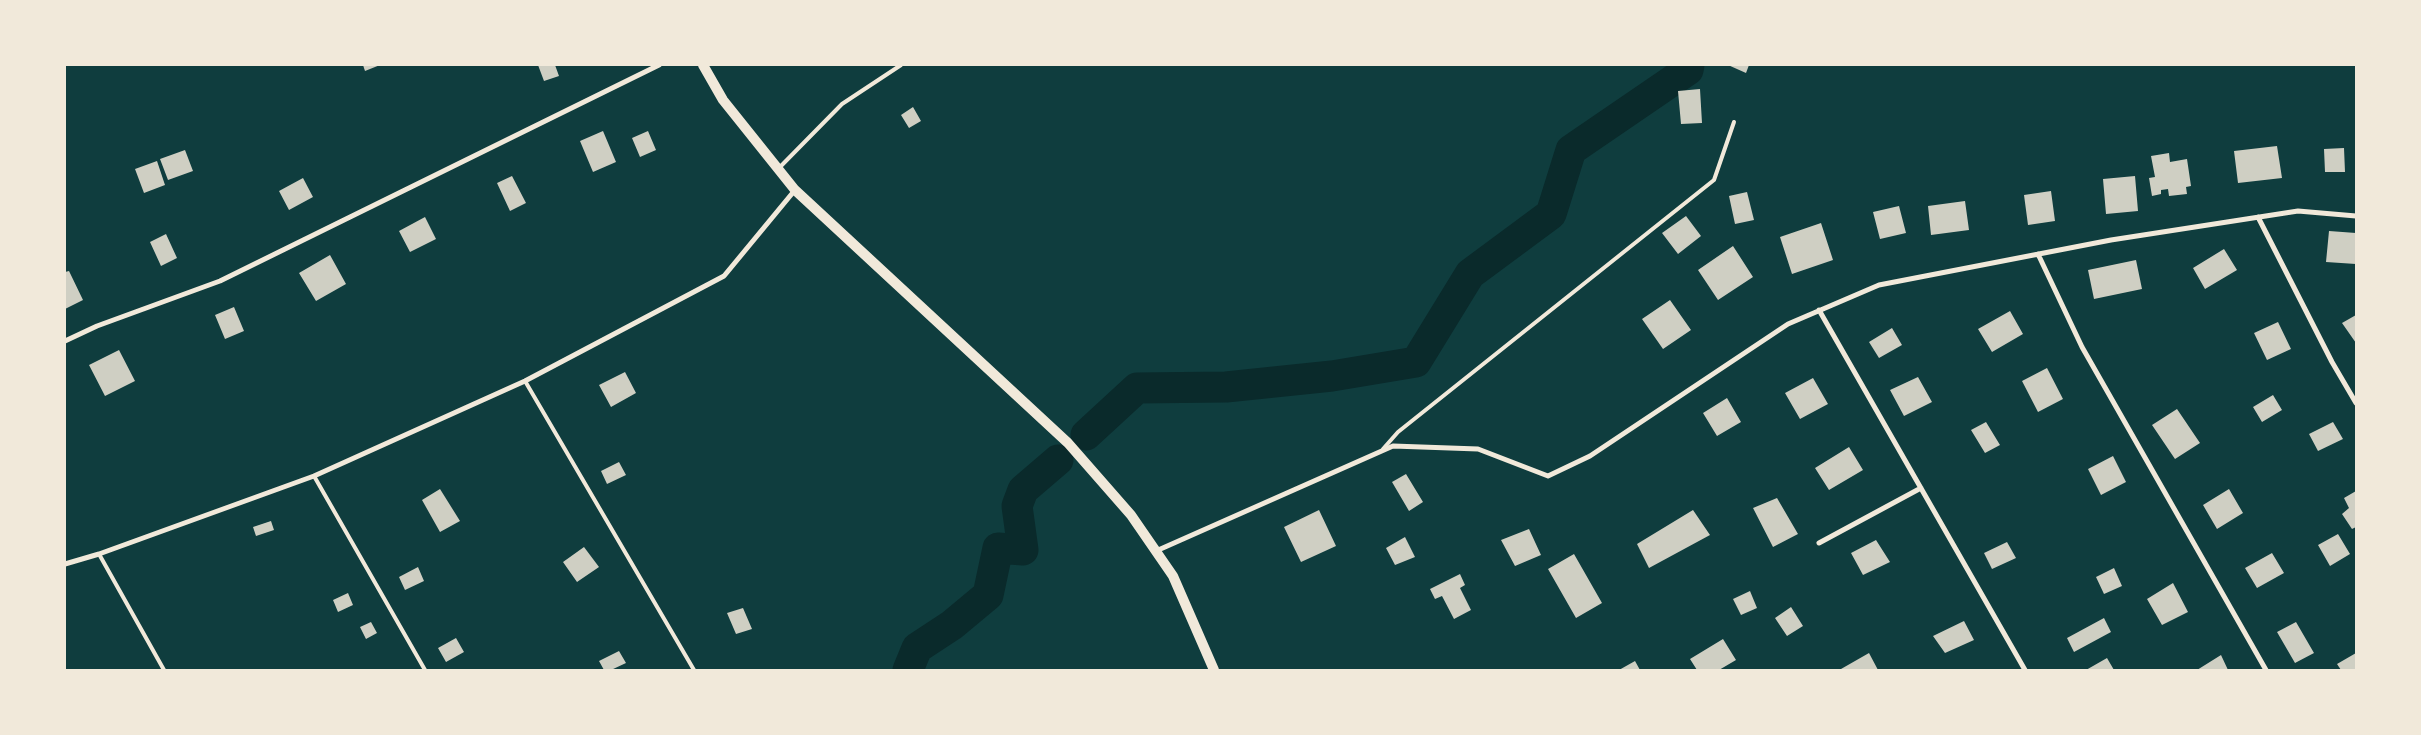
<!DOCTYPE html>
<html>
<head>
<meta charset="utf-8">
<style>
  body { margin:0 }
  #map { position:relative; width:2421px; height:735px; overflow:hidden; background:#0f3d3e; font-family:Manrope,sans-serif }
  canvas { display:block }
  .frame { position:absolute; inset:0; border:66px solid #f1e9da; pointer-events:none }
</style>
</head>
<body>
<div id="map">
<canvas width="2421" height="735"></canvas>
<div class="frame"></div>
</div>
<script>
const ctx = document.querySelector('canvas').getContext('2d');
ctx.lineJoin = 'round';
function trace(path, color, width, dash) {
  ctx.strokeStyle = color;
  ctx.lineWidth = width;
  ctx.lineCap = dash ? 'butt' : 'round';
  ctx.setLineDash(dash || []);
  ctx.stroke(path);
}
function fillPath(path, color) {
  ctx.fillStyle = color;
  ctx.fill(path, 'evenodd');
}
const river = new Path2D(`
  M1086,435L1137,388L1226,387L1332,376L1416,362L1470,274L1551,214L1571,150L1688,70L1689,65
  M908,670L917,648L952,625L988,595L998,548L1023,550L1017,506L1023,490L1058,460`);
const building = new Path2D(`
  M363,65H380L365,71Z
  M538,65H555L559,76L544,81Z
  M1728,65H1749L1746,73Z
  M1700,89L1702,123L1681,124L1678,91Z
  M913,107L921,121L909,128L901,115Z
  M603,131L616,162L593,172L580,141Z
  M648,131L656,150L640,157L632,138Z
  M2277,146L2282,178L2238,183L2234,151Z
  M2344,148L2345,172H2325L2324,149Z
  M185,150L193,171L168,180L160,159Z
  M2169,153L2170,162L2187,159L2191,186L2186,187L2187,194L2169,196L2168,189L2161,190V194L2152,196L2149,178L2155,177L2151,156Z
  M157,161L165,185L144,193L135,169Z
  M512,176L526,203L510,211L497,183Z
  M2135,176L2138,211L2106,214L2103,179Z
  M303,178L313,197L289,210L279,191Z
  M2051,191L2055,221L2028,225L2024,195Z
  M1747,192L1754,220L1735,224L1729,196Z
  M1965,201L1969,230L1931,235L1928,206Z
  M1899,206L1906,233L1880,239L1873,212Z
  M1686,216L1701,236L1678,254L1662,233Z
  M425,217L436,239L410,252L399,231Z
  M1821,223L1833,260L1792,274L1780,237Z
  M2329,231L2356,233V264L2326,262Z
  M166,234L177,258L161,266L150,242Z
  M1733,246L1753,277L1718,300L1698,270Z
  M2224,249L2237,270L2205,289L2193,268Z
  M330,255L346,284L316,301L299,273Z
  M2136,260L2142,289L2094,299L2088,270Z
  M69,271L83,300L65,309V272Z
  M1670,300L1691,330L1663,349L1642,319Z
  M234,307L244,331L225,339L215,315Z
  M2010,311L2023,334L1992,352L1978,329Z
  M2356,315V343L2342,323Z
  M2278,322L2291,349L2267,360L2254,333Z
  M1892,328L1902,345L1879,358L1869,342Z
  M119,350L135,381L105,396L89,365Z
  M2047,368L2063,399L2038,412L2022,381Z
  M625,372L636,393L611,407L599,385Z
  M1918,377L1932,402L1904,416L1890,390Z
  M1813,378L1828,404L1800,419L1785,393Z
  M2273,395L2282,410L2262,422L2253,407Z
  M1727,398L1741,422L1717,436L1703,413Z
  M2177,409L2200,443L2175,459L2152,425Z
  M1986,422L2000,445L1985,453L1971,430Z
  M2333,422L2343,439L2318,451L2309,434Z
  M1849,447L1863,470L1829,490L1815,468Z
  M2113,456L2126,482L2101,495L2088,469Z
  M619,462L626,475L607,484L601,471Z
  M1406,474L1423,502L1409,511L1392,482Z
  M440,489L460,521L440,532L422,500Z
  M2229,489L2243,513L2217,529L2203,505Z
  M2356,491V527L2352,529L2342,514L2349,508L2344,498Z
  M1777,498L1798,534L1773,547L1753,508Z
  M1319,510L1336,546L1301,562L1284,527Z
  M1693,510L1710,535L1649,568L1637,544Z
  M271,521L274,530L256,536L253,527Z
  M1529,529L1541,555L1515,566L1501,540Z
  M2338,534L2350,554L2330,566L2318,545Z
  M1405,537L1415,557L1395,565L1386,548Z
  M1876,540L1890,562L1863,575L1851,553Z
  M2007,542L2016,558L1992,569L1984,553Z
  M584,547L599,567L577,582L563,562Z
  M2272,553L2284,573L2257,588L2245,568Z
  M1574,554L1602,603L1576,618L1548,569Z
  M418,567L424,581L405,590L399,577Z
  M2114,568L2122,586L2104,594L2096,577Z
  M1460,574L1465,585L1460,588L1471,610L1454,619L1442,596L1435,599L1430,589Z
  M2173,583L2188,612L2162,625L2147,599Z
  M1750,591L1757,608L1741,615L1733,599Z
  M348,593L353,605L338,612L333,600Z
  M1791,607L1803,626L1787,636L1775,618Z
  M743,608L752,629L736,634L727,613Z
  M2104,618L2111,632L2074,652L2067,638Z
  M1964,621L1974,640L1945,653L1933,636Z
  M371,622L377,633L366,639L360,627Z
  M2296,622L2314,653L2295,663L2277,632Z
  M456,638L464,652L446,662L438,648Z
  M1723,639L1736,660L1719,670H1697L1690,659Z
  M619,651L626,663L611,670H604L599,661Z
  M1869,653L1878,670H1842L1841,669Z
  M2356,653V670H2341L2337,664Z
  M2221,655L2228,670H2197Z
  M2107,658L2114,670H2086Z
  M1635,661L1640,670H1619Z`);
const service = new Path2D(`
  M779,168L842,104L901,65
  M525,381L694,670
  M1383,449L1398,432L1714,180L1734,122
  M314,476L425,670
  M99,554L164,670`);
const minor = new Path2D(`
  M2258,217L2332,362L2356,403
  M2038,254L2082,347L2266,670
  M1819,310L2025,670
  M65,341L97,326L220,281L659,65
  M1819,543L1921,488
  M1156,551L1393,446L1478,449L1548,476L1590,456L1788,324L1879,285L2111,240L2298,211L2356,216
  M65,564L99,554L314,476L525,381L724,276L795,190`);
const secondary = new Path2D(`
  M703,65L723,100L795,190L1068,443L1131,515L1173,576L1214,670`);
trace(river, '#0a2a2b', 31);
fillPath(building, '#cfcfc3');
trace(service, '#f1e9da', 4);
trace(minor, '#f1e9da', 5);
trace(secondary, '#f1e9da', 10);
</script>
</body>
</html>
